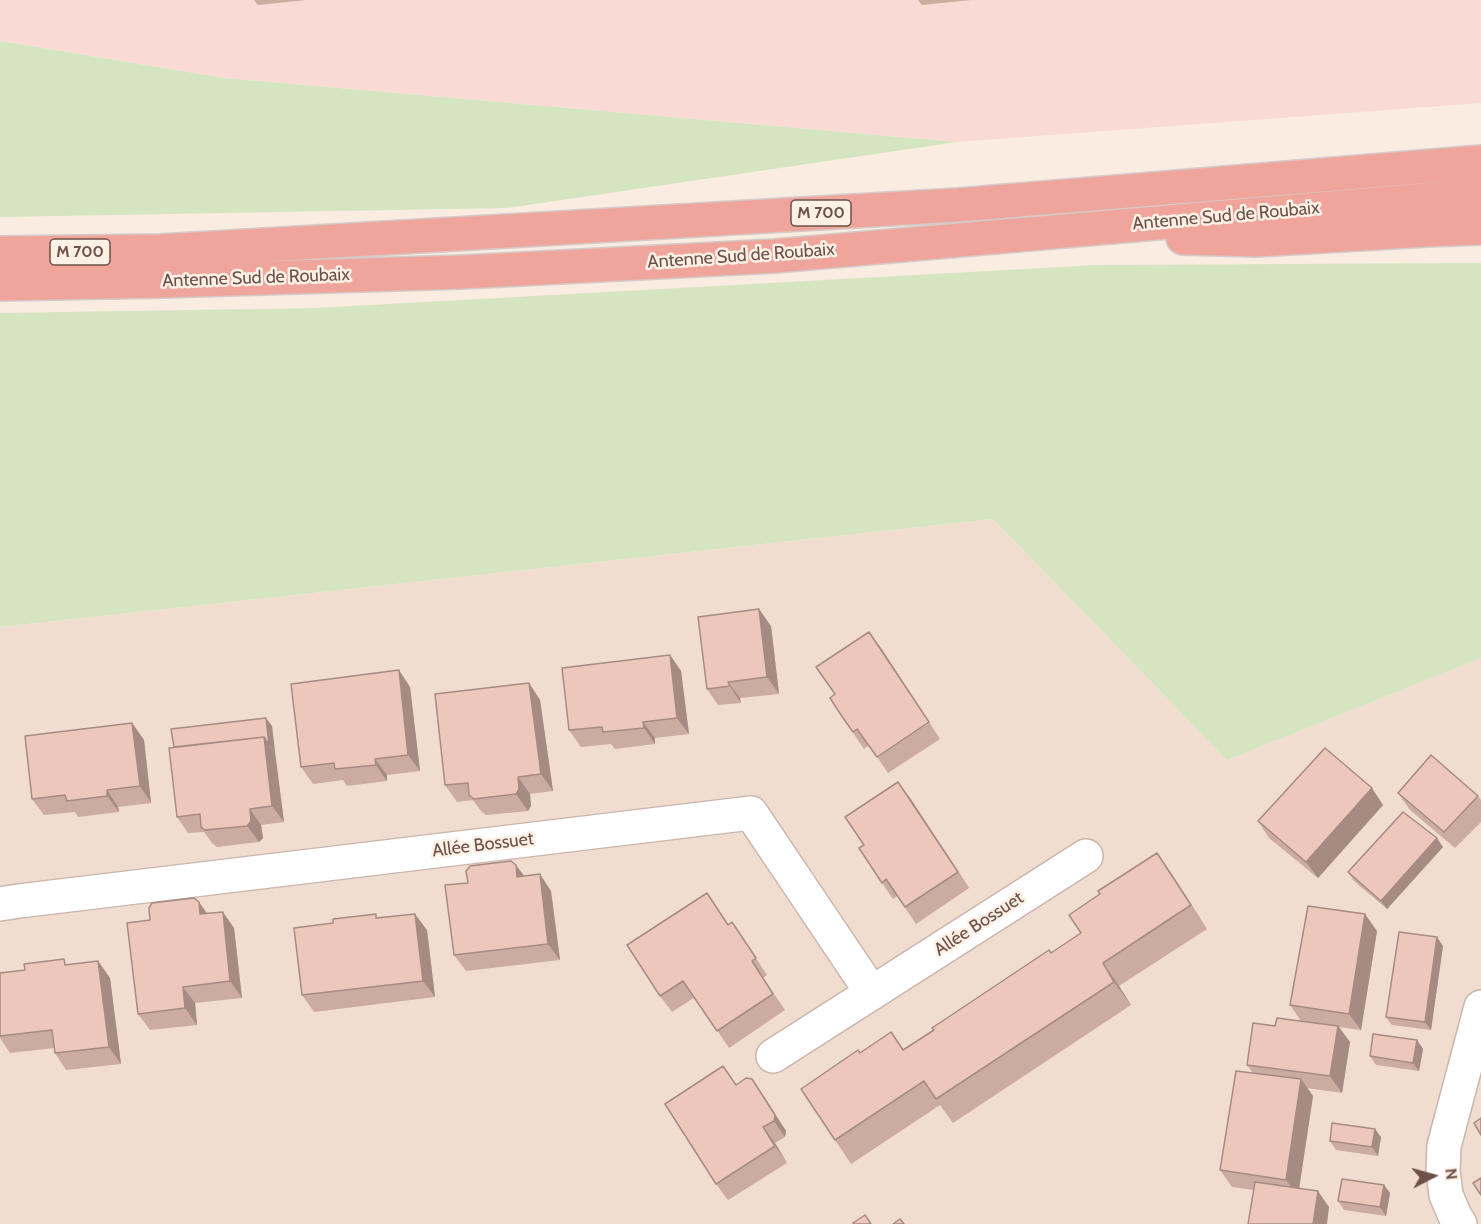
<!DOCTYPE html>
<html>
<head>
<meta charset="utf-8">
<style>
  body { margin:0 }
  #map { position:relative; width:1481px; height:1224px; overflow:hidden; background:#faece1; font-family:Cabin,sans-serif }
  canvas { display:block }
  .north { position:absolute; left:1403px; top:1146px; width:60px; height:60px; -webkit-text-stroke:4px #fdf1e6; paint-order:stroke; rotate:84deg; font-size:16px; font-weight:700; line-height:24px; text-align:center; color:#6e514a }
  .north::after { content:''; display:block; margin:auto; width:21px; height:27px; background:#6e514a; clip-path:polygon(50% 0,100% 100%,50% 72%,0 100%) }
</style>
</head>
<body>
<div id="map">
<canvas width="1481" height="1224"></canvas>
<div class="north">N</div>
</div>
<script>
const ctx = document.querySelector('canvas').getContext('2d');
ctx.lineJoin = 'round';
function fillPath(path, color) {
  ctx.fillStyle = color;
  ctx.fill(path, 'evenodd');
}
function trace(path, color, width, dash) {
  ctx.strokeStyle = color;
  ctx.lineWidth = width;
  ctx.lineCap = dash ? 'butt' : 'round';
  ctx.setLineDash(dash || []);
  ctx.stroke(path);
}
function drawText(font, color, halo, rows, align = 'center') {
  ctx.font = font + ' Cabin,sans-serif';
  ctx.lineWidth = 5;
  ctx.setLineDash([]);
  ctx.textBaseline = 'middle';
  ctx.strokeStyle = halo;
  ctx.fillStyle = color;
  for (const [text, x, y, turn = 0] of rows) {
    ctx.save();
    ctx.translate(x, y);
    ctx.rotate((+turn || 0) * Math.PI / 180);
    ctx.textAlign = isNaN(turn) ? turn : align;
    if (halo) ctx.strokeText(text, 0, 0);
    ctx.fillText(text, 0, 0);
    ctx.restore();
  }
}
const residential = new Path2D(`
  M993,519L1227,760L1481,658V1224H0V627Z`);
const commercial = new Path2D(`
  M0,0H1481V103L957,142L224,78L0,41Z`);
const green = new Path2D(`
  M0,41L224,78L957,142L507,208L0,217Z
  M1481,263V658L1227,760L993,519L0,627V313L315,308L1097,265Z`);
const minor = new Path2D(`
  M0,904L19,901L751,813L872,993
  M773,1056L1086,856
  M1460,1224L1455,1216L1446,1195L1443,1171L1444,1146L1481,1007`);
const highway = new Path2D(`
  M1183,238L1256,240L1427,230L1481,228
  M0,253L160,251L958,205L1481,162
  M0,284L163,281L463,272L775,256L1481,195`);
const wall = new Path2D(`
  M254,0H306L258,5Z
  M918,0H971L922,5Z
  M771,626L779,694L740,698L741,703L718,705L707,689Z
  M881,648L940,739L888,773L869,745L864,749L841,715L835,694Z
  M670,655L681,671L689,734L655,738V744L615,749L611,744L581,747L569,730Z
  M529,683L540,700L553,791L530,794L531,806L528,811L486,815L481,811L473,800L457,802L445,785Z
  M410,687L420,771L387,775V781L347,786L343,780L313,784L301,767Z
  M132,723L144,740L151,803L118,807L119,812L78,817L75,812L44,815L32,799Z
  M272,726L284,822L261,825L263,838L259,842L217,847L212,843L204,832L188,833L177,817Z
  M1398,793L1478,796L1481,800V822L1455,848L1410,810Z
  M910,798L969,888L916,924L897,896L893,899L882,883Z
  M1383,805L1318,878L1269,838L1258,821Z
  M1443,847L1387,909L1354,881L1348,872Z
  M1157,853L1207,929L1119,986L1131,1005L953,1123L940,1105L851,1164L835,1140L860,1053L891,1032L904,1050L1051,953L1081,933L1100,894Z
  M524,876L551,891L560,960L466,971L454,955Z
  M199,902L207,913L234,928L242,998L195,1003L197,1025L150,1030L138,1014L150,920Z
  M379,918L427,930L435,997L314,1012L302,995L333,923Z
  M732,922L767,975L763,978L785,1010L729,1048L695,997L672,1012L660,996L729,924Z
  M1377,931L1361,1030L1339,1027L1350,1042L1342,1093L1307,1088L1313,1096L1299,1188L1329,1207L1253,1190L1232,1187L1220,1170L1253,1073L1247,1065L1275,1026L1301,1021L1290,1005Z
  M1443,946L1431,1030L1392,1025L1386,1017Z
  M98,961L110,978L121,1064L66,1070L55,1053L54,1048L10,1053L0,1038V973Z
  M1417,1040L1423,1049L1419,1071L1376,1065L1370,1056Z
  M736,1084L764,1096L786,1131L785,1137L775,1143L787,1163L728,1200L716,1184Z
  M1381,1137L1378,1156L1336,1150L1330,1141Z
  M1384,1185L1390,1193L1386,1216L1344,1210L1338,1201Z`);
const shadedWall = new Path2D(`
  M759,609L771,626L779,694L767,677Z
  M869,632L881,648L940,739L929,722Z
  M670,655L681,671L689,734L677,718Z
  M399,670L410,687L420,771L408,755Z
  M728,682L740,698L741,703L730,686Z
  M529,683L540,700L553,791L541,774Z
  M266,718L272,726L275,753L269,745Z
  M643,722L655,738V744L644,728Z
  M132,723L144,740L151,803L140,786Z
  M264,737L275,753L284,822L272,806Z
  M375,759L387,775V781L376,765Z
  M518,777L530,794L531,806L528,811L516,794Z
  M898,782L910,798L969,888L958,872Z
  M1372,788L1383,805L1318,878L1306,862Z
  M107,790L118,807L119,812L107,796Z
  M250,809L261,825L263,838L259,842L247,826Z
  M1437,838L1443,847L1387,909L1381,901Z
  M1157,853L1173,876L1207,929L1191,905Z
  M516,865L528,881L517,877Z
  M540,874L551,891L560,960L548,944Z
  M199,902L210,919L200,914Z
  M223,912L234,928L242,998L230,981Z
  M415,914L427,930L435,997L423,981Z
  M1365,914L1377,931L1361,1030L1349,1014Z
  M1437,937L1443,946L1431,1030L1425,1022Z
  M98,961L110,978L121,1064L109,1047Z
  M1103,963L1119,986L1131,1005L1114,982Z
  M183,987L195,1003L197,1025L185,1008Z
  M1338,1026L1350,1042L1342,1093L1330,1076Z
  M1417,1040L1423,1049L1419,1071L1413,1063Z
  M752,1079L786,1131L785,1137L774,1121Z
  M1301,1079L1313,1096L1298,1196L1286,1180Z
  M763,1127L775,1143L787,1163L775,1146Z
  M1375,1129L1381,1137L1378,1156L1372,1147Z
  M1384,1185L1390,1193L1386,1216L1380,1207Z
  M1318,1191L1329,1207L1327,1224H1313Z`);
const building = new Path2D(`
  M759,609L767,677L728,682L730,686L707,689L698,617Z
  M869,632L929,722L877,757L857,729L853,732L841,715L830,698L835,694L816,667Z
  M670,655L677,718L643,722L644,728L603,732L602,727L569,730L562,668Z
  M399,670L408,755L375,759L376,765L335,769L334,763L301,767L291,684Z
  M529,683L541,774L518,777L519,789L516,794L474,799L469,795L468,783L445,785L435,694Z
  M266,718L269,745L264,737L174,747L171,729Z
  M132,723L140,786L107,790V796L67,801L65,795L32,799L25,736Z
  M264,737L272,806L250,809L251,821L247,826L205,830L201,827L200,814L177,817L169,748Z
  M1325,748L1372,788L1306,862L1258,821Z
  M1431,755L1478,796L1444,832L1398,793Z
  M898,782L958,872L905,907L886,879L882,883L859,848L864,845L845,817Z
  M1403,812L1437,838L1381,901L1348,872Z
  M1157,853L1191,905L1103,963L1114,982L936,1099L924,1081L835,1140L801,1089L858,1050L860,1053L891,1032L903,1050L934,1030L932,1028L1049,950L1051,953L1081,933L1069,915L1100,894L1098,891Z
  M511,861L516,865L517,877L540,874L548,944L454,955L445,885L468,883L466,871L470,866Z
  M707,893L728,925L732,922L756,958L752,961L773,994L717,1031L683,981L660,996L627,945Z
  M194,898L199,902L200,914L223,912L230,981L183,987L185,1008L138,1014L127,923L150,920L149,908L152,903Z
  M1308,906L1365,914L1349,1014L1290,1005Z
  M376,914V918L415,914L423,981L302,995L294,928L333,923V919Z
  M1399,932L1437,937L1425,1022L1386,1017Z
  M64,959L65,965L98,961L109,1047L55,1053L52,1030L0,1036V973L25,970L24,964Z
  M1277,1018L1338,1026L1330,1076L1247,1065L1253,1023L1275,1026Z
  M1373,1034L1417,1040L1413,1063L1370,1056Z
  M723,1066L736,1085L746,1078L752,1079L775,1115L774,1121L763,1127L775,1146L716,1184L665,1104Z
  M1236,1071L1301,1079L1286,1180L1220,1170Z
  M1481,1118V1135L1474,1123Z
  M1332,1123L1375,1129L1372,1147L1330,1141Z
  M1481,1178V1195L1473,1183Z
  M1342,1179L1384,1185L1380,1207L1338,1201Z
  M1255,1182L1318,1191L1313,1224H1248Z
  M865,1215L871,1224H853V1223Z
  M900,1219L904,1224H893Z`);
const shields = [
  [821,213,60],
  [80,252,60]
];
const shieldNames = [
  ["M 700",821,213],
  ["M 700",80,252]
];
const streetNames = [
  ["Antenne Sud de Roubaix",1226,216,-5],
  ["Antenne Sud de Roubaix",741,256,-4],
  ["Antenne Sud de Roubaix",256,278,-2],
  ["Allée Bossuet",483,845,-7],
  ["Allée Bossuet",979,924,-33]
];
fillPath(residential, '#f0ddd0');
fillPath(commercial, '#f9dad5');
fillPath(green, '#d5e5c1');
trace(minor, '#cbb5ac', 36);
trace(highway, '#d4cbc9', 36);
trace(minor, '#fff', 33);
trace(highway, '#efa59c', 33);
fillPath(wall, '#ccaba1');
fillPath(shadedWall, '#a68b83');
fillPath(building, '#edc7bb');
trace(building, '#a68b83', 1.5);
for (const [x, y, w] of shields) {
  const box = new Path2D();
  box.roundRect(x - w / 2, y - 13, w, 26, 4.5);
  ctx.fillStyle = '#fdf1e6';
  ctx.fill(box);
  trace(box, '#6e514a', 1.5);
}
drawText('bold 16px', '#6e514a', null, shieldNames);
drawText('18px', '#6e514a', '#fdf1e6', streetNames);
</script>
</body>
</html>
